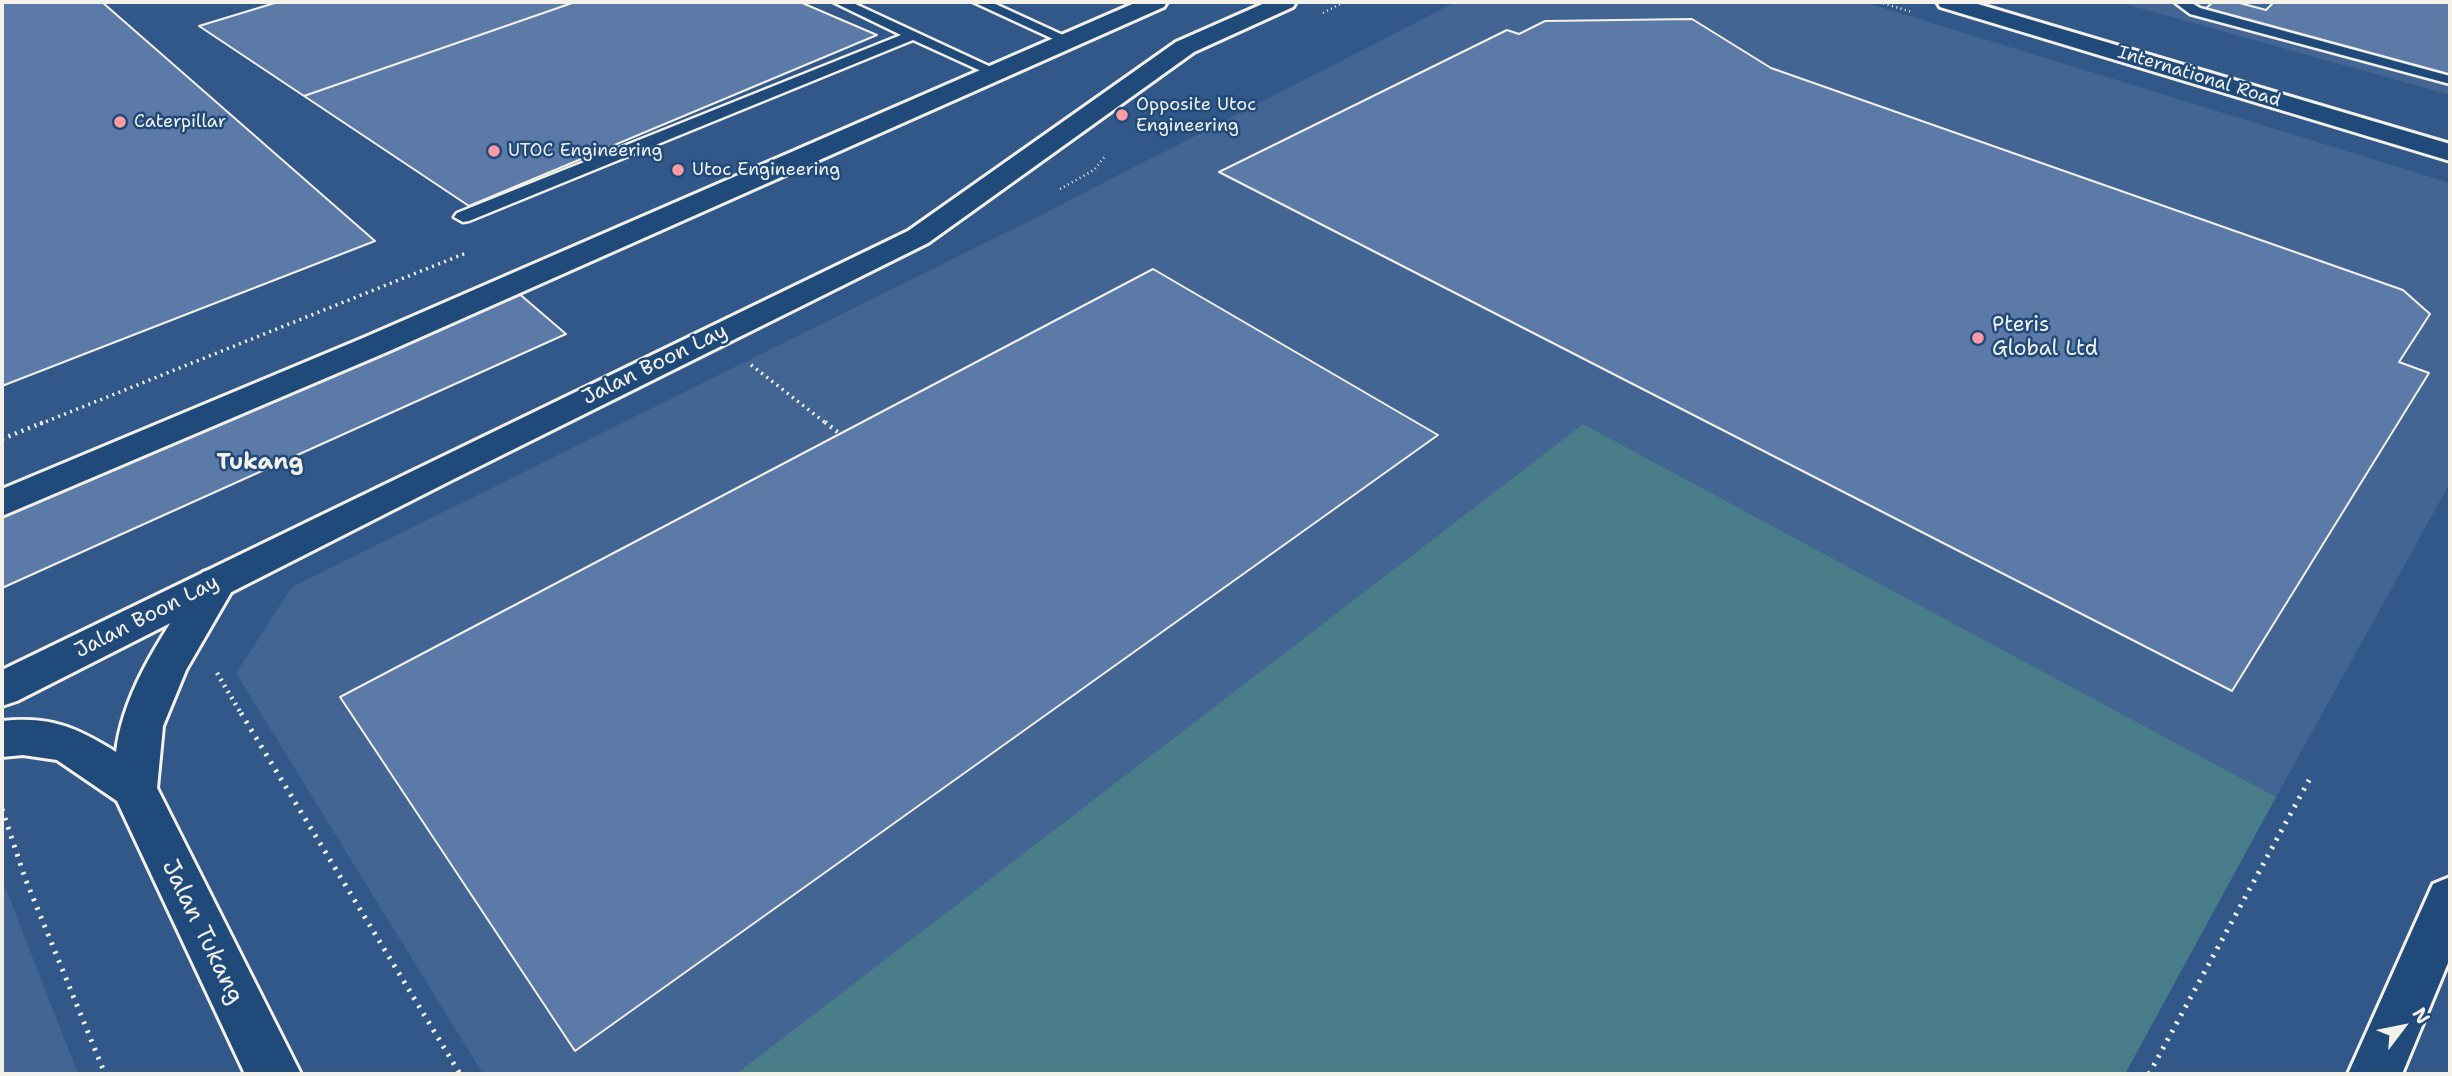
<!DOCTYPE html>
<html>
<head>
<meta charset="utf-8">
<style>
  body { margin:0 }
  #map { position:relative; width:2452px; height:1076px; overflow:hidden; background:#315888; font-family:"Shantell Sans",sans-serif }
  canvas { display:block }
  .frame { position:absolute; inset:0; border:4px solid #f4f1e8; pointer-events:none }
  .north { position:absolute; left:2368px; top:992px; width:70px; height:70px; -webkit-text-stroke:5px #1f4a7a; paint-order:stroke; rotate:58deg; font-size:19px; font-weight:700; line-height:28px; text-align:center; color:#f4f1e8 }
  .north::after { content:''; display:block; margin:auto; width:24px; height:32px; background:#f4f1e8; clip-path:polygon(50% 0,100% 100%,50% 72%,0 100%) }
</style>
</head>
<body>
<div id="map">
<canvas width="2452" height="1076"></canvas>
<div class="frame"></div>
<div class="north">N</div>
</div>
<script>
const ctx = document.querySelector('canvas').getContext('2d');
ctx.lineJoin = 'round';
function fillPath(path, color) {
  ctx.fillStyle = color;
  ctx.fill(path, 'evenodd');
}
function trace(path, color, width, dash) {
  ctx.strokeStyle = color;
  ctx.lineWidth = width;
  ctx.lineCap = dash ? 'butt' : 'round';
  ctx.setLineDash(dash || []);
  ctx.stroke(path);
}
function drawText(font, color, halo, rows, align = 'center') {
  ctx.font = font + ' "Shantell Sans",sans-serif';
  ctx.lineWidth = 5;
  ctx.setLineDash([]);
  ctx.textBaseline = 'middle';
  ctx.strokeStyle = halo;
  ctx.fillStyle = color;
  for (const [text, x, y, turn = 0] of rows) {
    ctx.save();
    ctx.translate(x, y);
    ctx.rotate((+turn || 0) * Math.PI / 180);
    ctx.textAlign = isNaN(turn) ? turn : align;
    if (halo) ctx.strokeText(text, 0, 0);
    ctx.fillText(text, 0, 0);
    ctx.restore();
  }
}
const built = new Path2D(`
  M1456,2H1864L2450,183V483L2276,797L1583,424L736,1074H483L236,673L292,587L1033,219Z
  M2118,2H2450V95Z
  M2,879L78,1074H2Z`);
const green = new Path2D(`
  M1583,424L2276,797L2125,1074H736Z`);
const building = new Path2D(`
  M2,2H102L375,241L2,386Z
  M278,2H575L304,96L199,26Z
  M575,2H800L877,35L469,206L304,96Z
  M2213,2H2236L2266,10L2274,2H2450V75L2204,10Z
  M1692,19L1771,68L2403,290L2430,314L2399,362L2429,373L2232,691L1219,172L1507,30L1519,34L1545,21Z
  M1153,269L1438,435L575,1051L340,697Z
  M509,285L566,334L2,588V499Z`);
const pathFar3 = new Path2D(`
  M1879,2L1912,12
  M1323,13L1344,2
  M1060,189L1094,170L1106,155`);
const pathFar2 = new Path2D(`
  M751,365L827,424
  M40,424L466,253`);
const pathFar1 = new Path2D(`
  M825,422L840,434
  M2,439L44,422
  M217,673L242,715`);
const path = new Path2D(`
  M241,713L460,1074
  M2,809L25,878L105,1074
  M2149,1074L2309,780`);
const service = new Path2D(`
  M833,2H851L1004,73L1002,76H992L913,40L469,221L463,222L454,217L457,213L901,35Z
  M973,2H991L1076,41L1074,44H1064Z
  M2174,2H2190L2200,8L2450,76V84L2190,14Z`);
const minor = new Path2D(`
  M217,568L231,572L237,582L186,670L163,726L157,788L301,1074H245L117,801L57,760L23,755L2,757V721C50,716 76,727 116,752C124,686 168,628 203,572Z
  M2450,877V958L2402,1074H2348L2433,884Z`);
const secondary = new Path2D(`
  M1937,2H1971L2450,144V161L1940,7Z`);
const primary = new Path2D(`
  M1137,2H1167L1164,7L387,352L2,516V489L363,338Z
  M1267,2H1296L1293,7L1194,52L928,243L450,481L17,701L2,706V670L908,231L1176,42Z`);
const markers = [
  [1122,115,7,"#ff9aa2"],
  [120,122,7,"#ff9aa2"],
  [494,151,7,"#ff9aa2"],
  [678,170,7,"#ff9aa2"],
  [1978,338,7,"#ff9aa2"]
];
const farStreetnames = [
  ["International Road",2199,77,17]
];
const farPoinames = [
  ["Opposite Utoc",1136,105],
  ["Engineering",1136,126],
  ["Caterpillar",134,122],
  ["UTOC Engineering",508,151],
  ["Utoc Engineering",692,170]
];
const poiNames = [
  ["Pteris",1992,326],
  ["Global Ltd",1992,350]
];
const streetNames = [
  ["Jalan Boon Lay",655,365,-26],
  ["Jalan Boon Lay",147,617,-27]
];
const neighbourhoodNames = [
  ["Tukang",260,463]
];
const nearStreetnames = [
  ["Jalan Tukang",202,932,64]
];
fillPath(built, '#426593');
fillPath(green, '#497d89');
fillPath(building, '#5b7aa7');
trace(building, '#f4f1e8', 2);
trace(service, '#f4f1e8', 5);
trace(minor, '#f4f1e8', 6);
trace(secondary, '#f4f1e8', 6);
trace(primary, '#f4f1e8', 6);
trace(pathFar3, '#f4f1e8', 2.5, [1, 3.5]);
trace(pathFar2, '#f4f1e8', 3.5, [2, 4.5]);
trace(pathFar1, '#f4f1e8', 4.5, [2, 5]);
trace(path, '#f4f1e8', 5, [2.5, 7]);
fillPath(service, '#1f4a7a');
fillPath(minor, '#1f4a7a');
fillPath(secondary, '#1f4a7a');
fillPath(primary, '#1f4a7a');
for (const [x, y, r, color] of markers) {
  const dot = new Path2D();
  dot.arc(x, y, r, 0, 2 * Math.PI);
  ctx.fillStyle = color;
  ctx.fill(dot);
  trace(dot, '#1f4a7a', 2.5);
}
drawText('18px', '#f4f1e8', '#1f4a7a', farStreetnames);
drawText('18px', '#f4f1e8', '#1f4a7a', farPoinames, 'left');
drawText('21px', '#f4f1e8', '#1f4a7a', poiNames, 'left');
drawText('21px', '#f4f1e8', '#1f4a7a', streetNames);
drawText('bold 23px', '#f4f1e8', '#1f4a7a', neighbourhoodNames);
drawText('24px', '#f4f1e8', '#1f4a7a', nearStreetnames);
</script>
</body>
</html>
